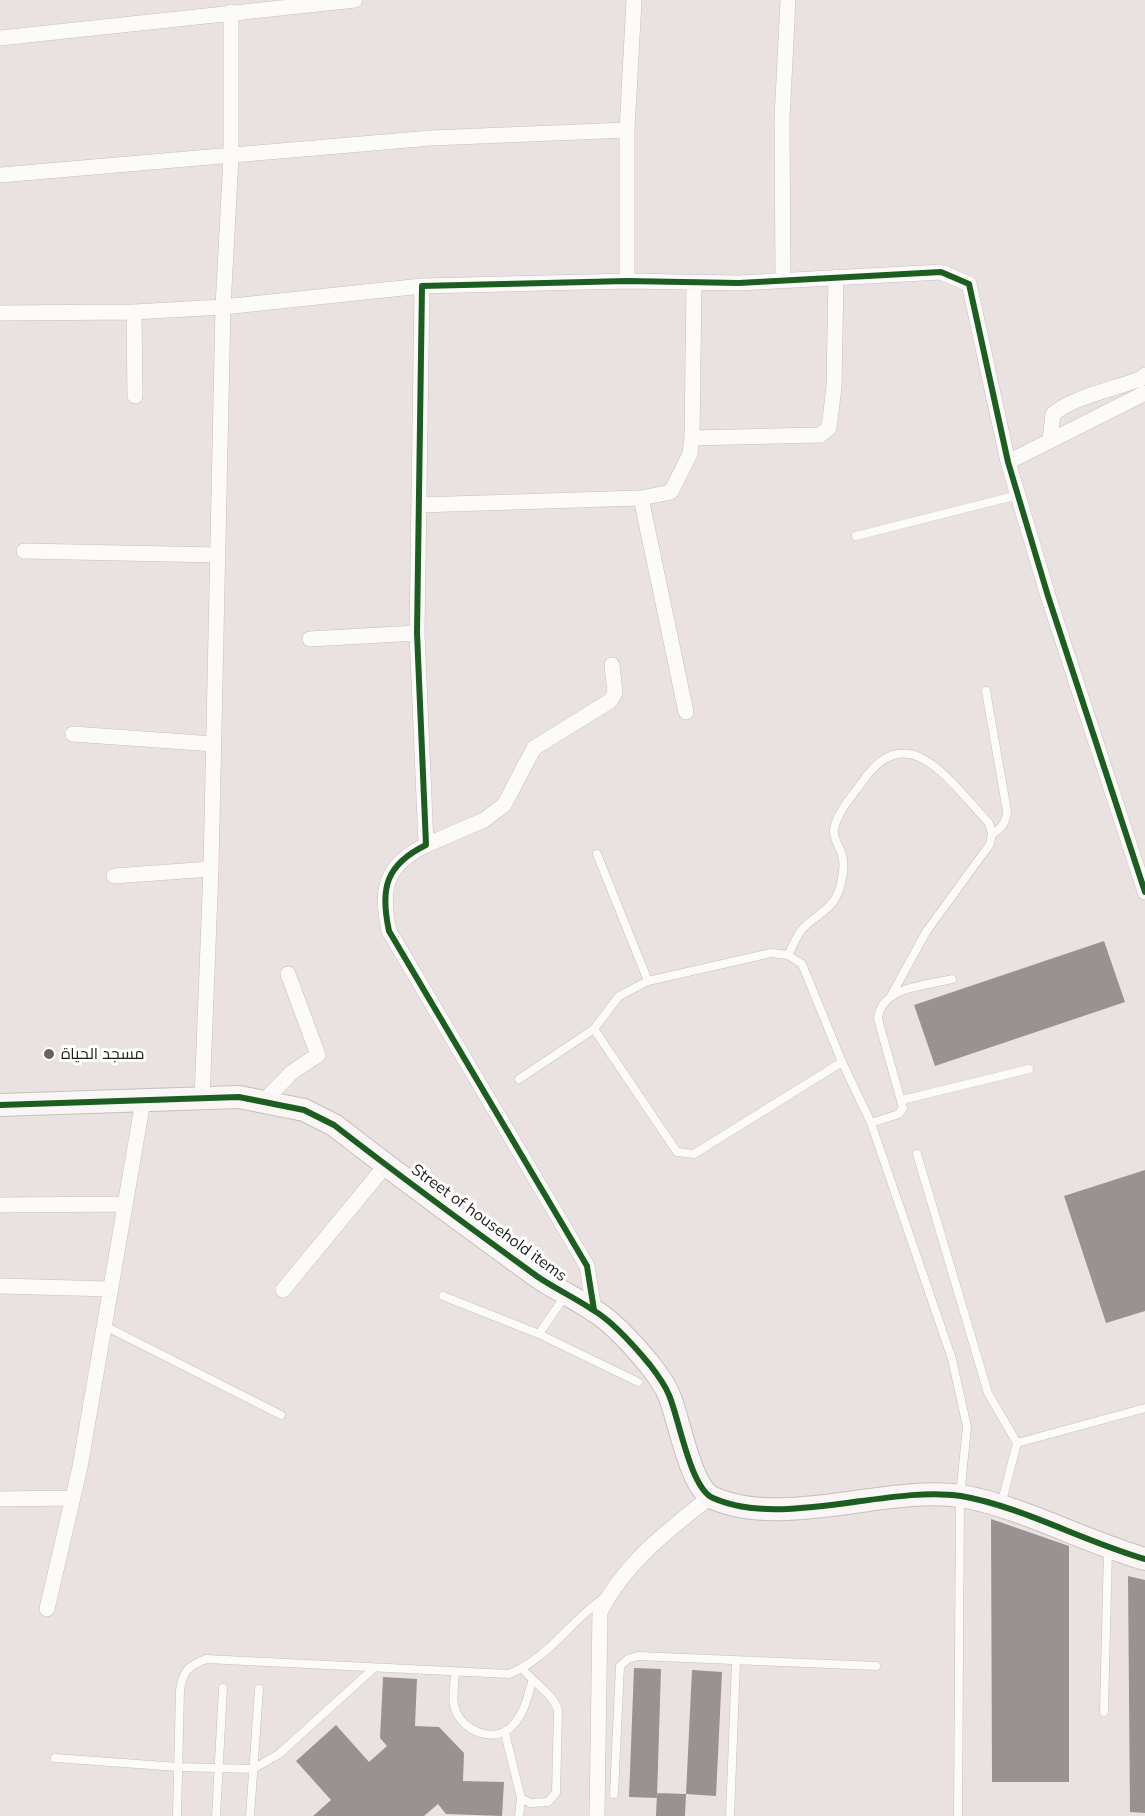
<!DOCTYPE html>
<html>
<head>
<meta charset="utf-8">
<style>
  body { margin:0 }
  canvas { display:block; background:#eae2e0 }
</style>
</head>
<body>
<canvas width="1145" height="1816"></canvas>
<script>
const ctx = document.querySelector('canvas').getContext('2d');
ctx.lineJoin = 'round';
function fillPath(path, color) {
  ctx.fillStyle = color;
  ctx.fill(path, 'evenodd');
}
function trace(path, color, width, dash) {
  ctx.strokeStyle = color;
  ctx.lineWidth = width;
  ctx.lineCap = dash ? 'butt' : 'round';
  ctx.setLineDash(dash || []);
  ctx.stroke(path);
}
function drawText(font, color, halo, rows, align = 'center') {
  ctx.font = font + ' Mulish,Cairo,sans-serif';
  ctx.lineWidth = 6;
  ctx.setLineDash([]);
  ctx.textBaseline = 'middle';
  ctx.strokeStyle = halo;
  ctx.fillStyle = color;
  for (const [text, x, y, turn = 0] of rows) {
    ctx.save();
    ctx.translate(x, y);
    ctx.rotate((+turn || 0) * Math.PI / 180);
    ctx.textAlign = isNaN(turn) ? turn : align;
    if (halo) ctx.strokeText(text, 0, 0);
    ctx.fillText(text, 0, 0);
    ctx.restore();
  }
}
const building = new Path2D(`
  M1104,941L1125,1002L935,1066L914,1005Z
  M1145,1170V1311L1106,1323L1064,1196Z
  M991,1519L1069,1546V1782H992Z
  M1128,1576L1145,1580V1813L1130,1812Z
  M634,1668L661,1669L657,1798L629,1797Z
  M692,1670L722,1672L716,1796L686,1794Z
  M383,1677L417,1679L415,1726L439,1727L464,1753L463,1781L504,1782L502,1816L446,1814L438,1804L424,1816H313L331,1800L296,1761L336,1725L369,1762L387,1746L380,1738Z
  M657,1793L686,1794L685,1816H656Z`);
const lane = new Path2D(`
  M856,536L1018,495
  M986,691L1007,811C1006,823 1002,828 992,834
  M597,854L648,981
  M788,955C793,946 797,934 804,927C813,918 829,910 835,899C841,889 846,866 842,855C839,845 833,839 834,829C837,812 853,795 863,781C909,714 953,786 989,823L992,834L990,844L926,932L892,994
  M594,1029L677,1152L694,1154L842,1062
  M519,1079L594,1029L619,996L648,981L771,953L788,955L802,964L842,1062L871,1123L952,1359L967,1427L960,1496L958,1816
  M902,1100L1029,1069
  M871,1123L899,1114L903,1108L878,1019C881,986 926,986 952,979
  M917,1154L988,1393L1017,1443L1001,1505
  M443,1296L539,1334L638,1382
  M103,1325L281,1415
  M539,1334L565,1296
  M1017,1443L1145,1408
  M455,1672C455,1682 452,1695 454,1705C459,1731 496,1746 514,1724C524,1713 528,1696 532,1682
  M1104,1712L1108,1550
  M505,1733L521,1798L530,1803L548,1802L556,1793L558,1710C552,1692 533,1683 522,1668
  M55,1758L178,1767L253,1769L279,1754L374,1668
  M614,1794L620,1666L628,1659L638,1656L876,1666
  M177,1816L180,1691C182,1672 188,1666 206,1659L509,1674C547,1660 572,1619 605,1597
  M216,1816L223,1688
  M250,1816L259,1689
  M519,1816L521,1798
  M730,1816L736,1662`);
const street = new Path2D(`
  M0,38L355,0
  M0,175L431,138L627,130
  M783,279L782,119L788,0
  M627,281V130L634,0
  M134,312L135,396
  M0,313L134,312L223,307L422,286
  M692,438L820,435L829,428L834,387L836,277
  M1050,440L1053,414C1075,396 1112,390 1140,379L1145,375
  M1008,462L1145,393
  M641,498L686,712
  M419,505L641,498L671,492L690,454L692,438L694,284
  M24,551L218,555
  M310,639L417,633
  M73,734L214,744
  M426,845L484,820L504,805L534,748L610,701L615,693L612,665
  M114,876L211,869
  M202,1099L211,869L223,307L231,157V12
  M265,1100L292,1072L318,1055L288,974
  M0,1205L125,1204
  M0,1286L111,1289
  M283,1290L386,1165
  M594,1310L587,1266L389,931C380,889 385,865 426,845L417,633L422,286L627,281L739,283L941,272L969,284L1008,462L1048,596L1145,892
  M0,1499L71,1498
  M47,1609L80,1467L143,1101
  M597,1816L600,1612C624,1564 668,1530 710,1497`);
const secondary = new Path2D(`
  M0,1105L239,1097L304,1110L334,1125C401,1177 469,1227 538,1277C556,1289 575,1298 593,1310C612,1321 636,1348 650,1365C657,1374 665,1385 669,1395C679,1418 690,1488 713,1498C783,1529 888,1485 961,1496C1020,1506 1085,1542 1145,1559`);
const cycleway = new Path2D(`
  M0,1105L239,1097L304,1110L334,1125C401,1177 469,1227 538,1277C556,1289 575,1298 593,1310C612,1321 636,1348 650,1365C657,1374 665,1385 669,1395C679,1418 690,1488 713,1498C783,1529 888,1485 961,1496C1020,1506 1085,1542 1145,1559
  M594,1310L587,1266L389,931C380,889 385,865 426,845L417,633L422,286L627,281L739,283L941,272L969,284L1008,462L1048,596L1145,892`);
const markers = [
  [49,1054,6,"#686161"]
];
const poiNames = [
  ["مسجد الحياة",61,1054]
];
const streetNames = [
  ["Street of household items",489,1223,36]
];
fillPath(building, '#989291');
trace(lane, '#c5bfbd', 9);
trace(street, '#c5bfbd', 16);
trace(secondary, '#c5bfbd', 24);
trace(lane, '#fcfbfa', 8);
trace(street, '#fcfbfa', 15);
trace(secondary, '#f9f6f5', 22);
trace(cycleway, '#1b5e20', 6);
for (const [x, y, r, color] of markers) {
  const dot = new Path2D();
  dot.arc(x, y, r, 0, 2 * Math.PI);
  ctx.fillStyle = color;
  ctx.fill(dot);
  trace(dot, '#fff', 2);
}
drawText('16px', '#221c1c', '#fff', poiNames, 'left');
drawText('16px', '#221c1c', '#fff', streetNames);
</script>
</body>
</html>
